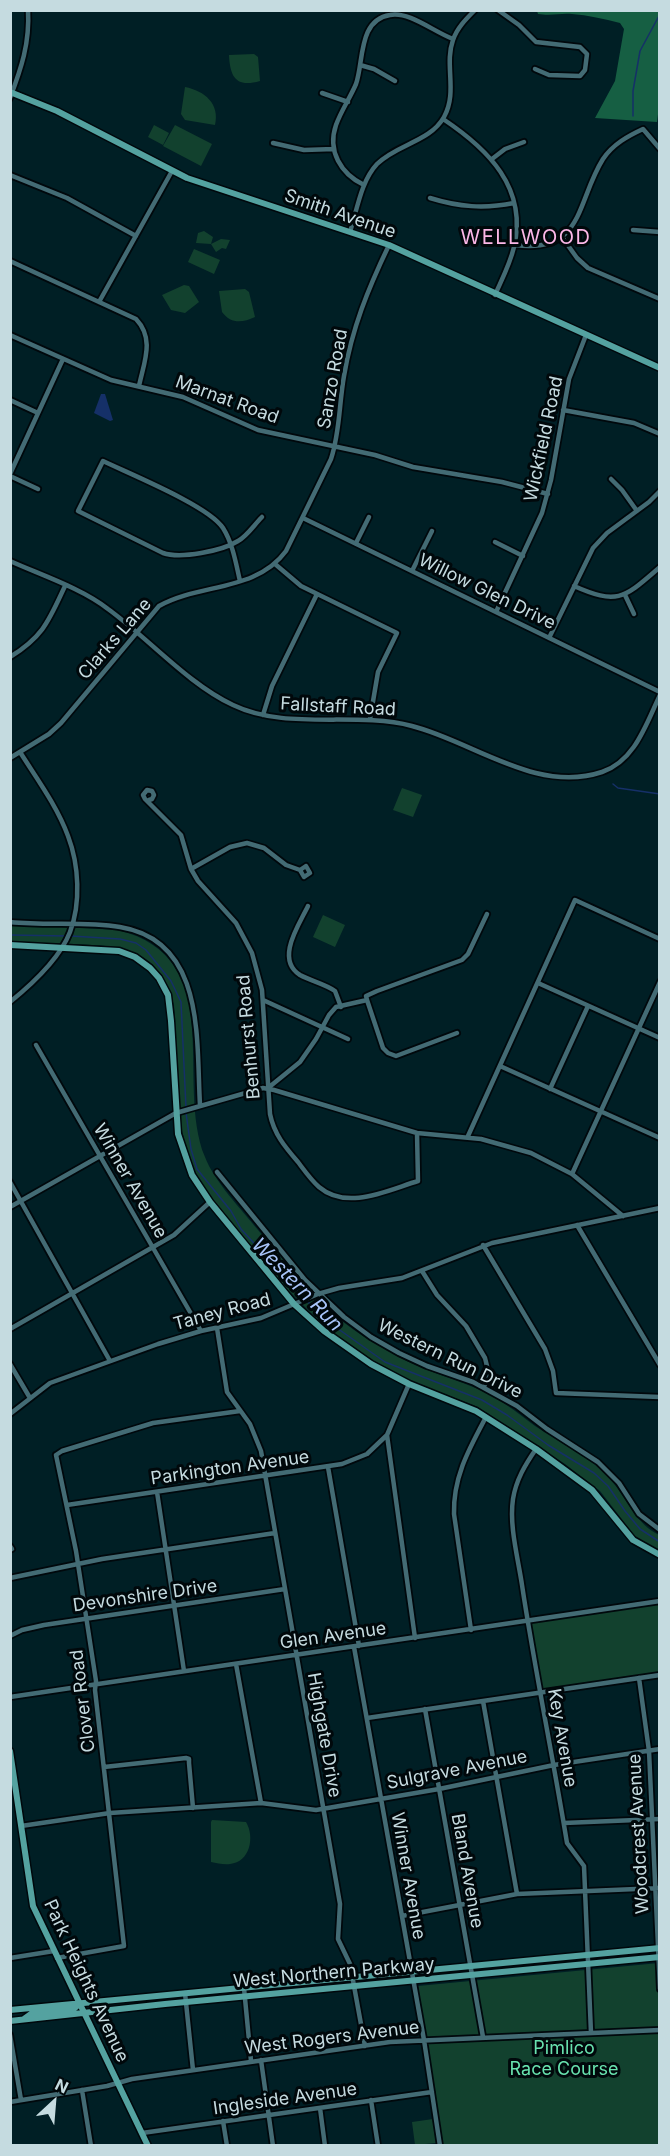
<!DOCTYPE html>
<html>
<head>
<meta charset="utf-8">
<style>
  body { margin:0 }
  #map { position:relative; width:670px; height:2156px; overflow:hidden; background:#001f25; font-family:Inter,sans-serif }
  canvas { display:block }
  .frame { position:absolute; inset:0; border:12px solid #c5dbe0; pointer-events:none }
  .north { position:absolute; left:24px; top:2072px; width:60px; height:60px; -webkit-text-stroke:4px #00080b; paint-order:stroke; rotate:26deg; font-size:16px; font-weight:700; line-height:24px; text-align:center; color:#c5dbe0 }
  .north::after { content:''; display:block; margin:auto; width:21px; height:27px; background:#c5dbe0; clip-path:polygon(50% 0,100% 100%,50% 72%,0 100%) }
</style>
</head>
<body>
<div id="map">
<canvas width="670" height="2156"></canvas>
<div class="frame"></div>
<div class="north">N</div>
</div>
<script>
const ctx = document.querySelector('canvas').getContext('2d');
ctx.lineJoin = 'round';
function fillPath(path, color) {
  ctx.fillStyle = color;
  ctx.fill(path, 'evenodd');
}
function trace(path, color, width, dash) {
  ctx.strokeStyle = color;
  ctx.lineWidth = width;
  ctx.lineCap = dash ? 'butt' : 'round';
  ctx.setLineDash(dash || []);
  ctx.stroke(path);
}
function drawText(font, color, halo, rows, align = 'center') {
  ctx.font = font + ' Inter,sans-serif';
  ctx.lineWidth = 6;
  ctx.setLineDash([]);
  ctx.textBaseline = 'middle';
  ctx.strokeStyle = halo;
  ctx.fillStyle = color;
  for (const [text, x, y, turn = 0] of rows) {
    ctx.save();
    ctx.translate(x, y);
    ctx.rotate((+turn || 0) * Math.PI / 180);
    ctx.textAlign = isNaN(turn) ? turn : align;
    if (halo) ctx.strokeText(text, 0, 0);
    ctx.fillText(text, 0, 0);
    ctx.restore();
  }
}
const green = new Path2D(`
  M254,54L258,57L260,81C236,88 230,77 229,55Z
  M185,87C205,91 220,104 215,125L185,120L181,114Z
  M154,125L169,133L163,145L148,137Z
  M175,125L212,144L201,166L163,146Z
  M204,231L213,237L211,244L221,239L230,240L226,249L222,248L216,252L211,244L196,243L198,233Z
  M194,249L220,260L214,274L188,262Z
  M184,285L189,286L199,302L185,313L171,310L162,295Z
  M245,289L249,292L255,317C242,323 231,324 222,312L219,291Z
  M402,788L422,795L413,817L393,810Z
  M323,915L345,925L335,947L313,937Z
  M11,924L118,930C230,958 174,1080 205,1157C214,1181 241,1209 258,1230C290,1268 321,1309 363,1336C382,1348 402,1360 423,1368C441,1376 460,1381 478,1389C500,1398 516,1412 535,1426C550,1436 566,1445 581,1455C594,1463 606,1473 615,1485C630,1504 637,1524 659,1535V1550L646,1544L635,1536L600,1491L565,1464L478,1407L410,1381L363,1355L324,1326L286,1288L207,1194L191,1164L181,1127L174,1005C159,949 125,946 75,944C53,944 32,943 11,941Z
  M659,1604V1673L542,1691L530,1623Z
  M212,1820L246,1822C255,1837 250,1862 230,1864C224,1865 217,1863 211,1862V1822Z
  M659,1963V2145H443L418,1986Z
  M433,2119L436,2143L415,2145L412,2122Z`);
const forest = new Path2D(`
  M537,11H659L660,99L657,122L595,118L615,81L624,29L620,23C604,19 588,15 572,14C560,13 552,16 538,14Z`);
const water = new Path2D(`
  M101,394H105L113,420L110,421L94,413Z`);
const stream = new Path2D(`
  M633,116V91L640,51L660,14
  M613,784L618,788L660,794
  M10,935L67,936
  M71,936L120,939L136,943L146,950L171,981L181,1002L186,1108
  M186,1113L191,1149L197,1169L231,1211L241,1229L304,1298
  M308,1302L327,1321L385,1362L482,1400L507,1415L548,1445L594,1473L608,1486L625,1511L640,1529L660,1542`);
const minor = new Path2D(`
  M498,10L519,25L536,42L580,47L587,54L585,70L580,76L549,75L535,69
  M360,65L374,69L395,81
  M322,93L348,102
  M10,98C21,69 30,43 28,10
  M443,119C488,149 528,188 514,247C510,264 502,279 495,295
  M273,143L304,150L334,149
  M492,159L505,149L524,142
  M10,175L67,198L136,236
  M364,185C341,174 327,151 336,125C341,111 350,98 356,84C364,61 358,20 390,15C409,11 434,32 453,39
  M430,198C459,207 484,209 514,203
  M633,230L660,232
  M350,232C357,210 361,181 377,164C397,144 430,142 444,117C458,92 444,65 453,40C457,28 466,19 475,10
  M562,237L577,258L588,268L660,299
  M515,245C584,254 576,202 603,159C613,144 628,136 643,129L660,149
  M10,261L136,319C155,339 144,362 139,386
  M99,302L172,171
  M10,335L111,380L183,397L258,430L375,455L413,467L502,482L548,494
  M10,400L38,413
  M563,410L634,423L660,434
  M10,474L63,359
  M10,476L38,489
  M611,479L622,490L637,511
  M303,518L660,692
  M495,542L523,556
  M356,543L369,517
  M10,561C41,575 81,588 108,609C148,638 188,684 233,705C287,731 353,711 412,726C472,741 536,794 602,772C635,761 646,724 660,695
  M275,564L301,586L397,633L378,672L370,719
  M412,571L432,531
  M240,581C236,564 233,544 223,528C209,506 130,474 103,461L78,511L163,553C181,559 222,551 238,541C247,536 254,525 262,517
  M574,586C619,606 625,597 660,567
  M625,595L634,614
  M496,612L542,513L551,480L569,379L586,335
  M549,638L593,548L607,533L649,502L660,491
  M10,657C44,636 49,620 65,586
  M263,715L272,686L317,594
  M10,758L49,734L61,723L159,606C200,583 256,592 286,551L331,459C340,432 339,404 344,376C352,328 368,289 389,245
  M149,800L152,799L154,795L152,791L147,790L143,795L145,799L181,835L191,869L198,881L236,923L252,953L262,990L270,1114C274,1134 285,1147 298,1162C304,1170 311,1180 319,1187C347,1211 388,1190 418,1181L417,1133
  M191,869L230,847L247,843L264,848L286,865L300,870L304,877L310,873L306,866L300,870
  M308,906C299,925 275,959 300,975C311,981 325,984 335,991L341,1007
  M10,922C47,926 84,921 120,927C206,941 196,1040 200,1105
  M538,983L660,1038
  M263,1000L348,1039
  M367,1000L383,1048L388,1053L396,1056L457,1033
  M10,1002C31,985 60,958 70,932C81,903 79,865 68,836C57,806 37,779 20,752
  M36,1045L201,1331
  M500,1066L660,1138
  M268,1088L300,1062L316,1039L329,1015L336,1007L367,1000L366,996L377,991L462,960L468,954L487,914
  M550,1089L588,1006
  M468,1136L575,900L660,939
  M217,1172L305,1280L344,1317L371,1337L399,1353L427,1366L473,1382L517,1406L547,1429L598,1462L619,1483L639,1514L660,1530
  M572,1174L660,982
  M10,1182L110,1361
  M10,1207L176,1113L263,1088L274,1090L417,1133L481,1139L531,1153L572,1174L623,1216
  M577,1225L660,1365
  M483,1245L545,1349L553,1371L556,1393L660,1397
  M422,1271L437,1295L466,1326L485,1358L489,1374L484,1387
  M217,1328L227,1392L250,1424L261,1451L340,1904L338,1939L350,1964L365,2046
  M10,1329L174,1235L210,1202
  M10,1364L30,1398
  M409,1384L387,1435L415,1638
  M10,1414L50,1383L158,1344L201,1331L261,1318L318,1294L339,1288L402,1278L492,1243L660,1208
  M536,1449C525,1465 516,1480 513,1499C509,1526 518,1558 522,1585C535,1671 553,1757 567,1843L584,1866L591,2033
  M56,1455L76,1551L96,1681L95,1690L124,1946L57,1958
  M56,1455L62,1451L153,1423L240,1411
  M328,1467L359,1646
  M157,1492L184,1671
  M67,1505L342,1464L367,1454L387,1435
  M10,1546L12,1549
  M10,1578L102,1559L275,1533
  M471,1630L454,1514C453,1477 469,1449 486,1417
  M10,1636L22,1630L44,1625L285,1589
  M354,1647L424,2040L440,2146
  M236,1664L261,1803
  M639,1678L649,1751L660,1989
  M10,1697L660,1601
  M483,1701L517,1894
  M425,1709L483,2037
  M367,1718L660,1675
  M104,1767L186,1758L189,1759V1763L193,1808
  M564,1823L660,1819
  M21,1826L110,1813L261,1803L316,1810L439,1789L554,1765L660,1749
  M402,1916L517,1894L660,1888
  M10,1958L54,1951
  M244,1988L251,2061
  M185,1993L193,2070
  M10,2035L21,2100
  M261,2060L273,2146
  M82,2090L91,2146
  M371,2100L378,2146
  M10,2102L107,2086L132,2079L390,2042L660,2030
  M320,2108L325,2146
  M223,2121L227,2146
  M142,2133L432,2092`);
const major = new Path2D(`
  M10,92L57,111L187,178L389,245L660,368
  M10,945L119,951L135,957L150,968L159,978L168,995L171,1021L178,1134L192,1175L210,1202L294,1304L324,1331L371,1364L409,1384L476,1411L536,1449L592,1490L633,1540L660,1555
  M10,1751L33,1906L148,2146
  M10,2010L660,1948
  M24,2019L31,2014L75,2008L79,2004
  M10,2021L165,2004L660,1957`);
const streetNames = [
  ["Smith Avenue",340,214,19],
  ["Sanzo Road",333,379,-80],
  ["Marnat Road",227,400,20],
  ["Wickfield Road",544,439,-78],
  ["Willow Glen Drive",487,592,26],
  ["Clarks Lane",115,639,-49],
  ["Fallstaff Road",338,707,3],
  ["Benhurst Road",249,1037,-95],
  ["Winner Avenue",130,1181,60],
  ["Taney Road",222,1312,-15],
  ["Western Run Drive",450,1359,26],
  ["Parkington Avenue",230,1468,-8],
  ["Devonshire Drive",145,1596,-8],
  ["Glen Avenue",333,1636,-8],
  ["Clover Road",83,1701,-97],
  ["Highgate Drive",324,1735,80],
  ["Key Avenue",562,1738,80],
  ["Sulgrave Avenue",457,1770,-11],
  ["Woodcrest Avenue",639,1834,-93],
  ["Bland Avenue",467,1871,80],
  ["Winner Avenue",408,1876,80],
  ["West Northern Parkway",334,1973,-5],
  ["Park Heights Avenue",86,1981,65],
  ["West Rogers Avenue",332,2038,-7],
  ["Ingleside Avenue",285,2099,-8]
];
const parkNames = [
  ["Pimlico",564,2049],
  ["Race Course",564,2070]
];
const neighbourhoodNames = [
  ["WELLWOOD",526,238]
];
const waterNames = [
  ["Western Run",297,1285,46]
];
fillPath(green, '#12412e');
fillPath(forest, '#165f43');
fillPath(water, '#153068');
trace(stream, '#153068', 1.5);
trace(minor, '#00080c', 8);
trace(major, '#00080c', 9);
trace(minor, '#436b74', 4.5);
trace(major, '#54a2a0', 6);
drawText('18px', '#c5dbe0', '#00080b', streetNames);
drawText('18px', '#68e3af', '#00080b', parkNames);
ctx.letterSpacing = '1.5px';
drawText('20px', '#fbb7e7', '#00080b', neighbourhoodNames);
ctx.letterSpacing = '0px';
drawText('italic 20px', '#a8c4f9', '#00080b', waterNames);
</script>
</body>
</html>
